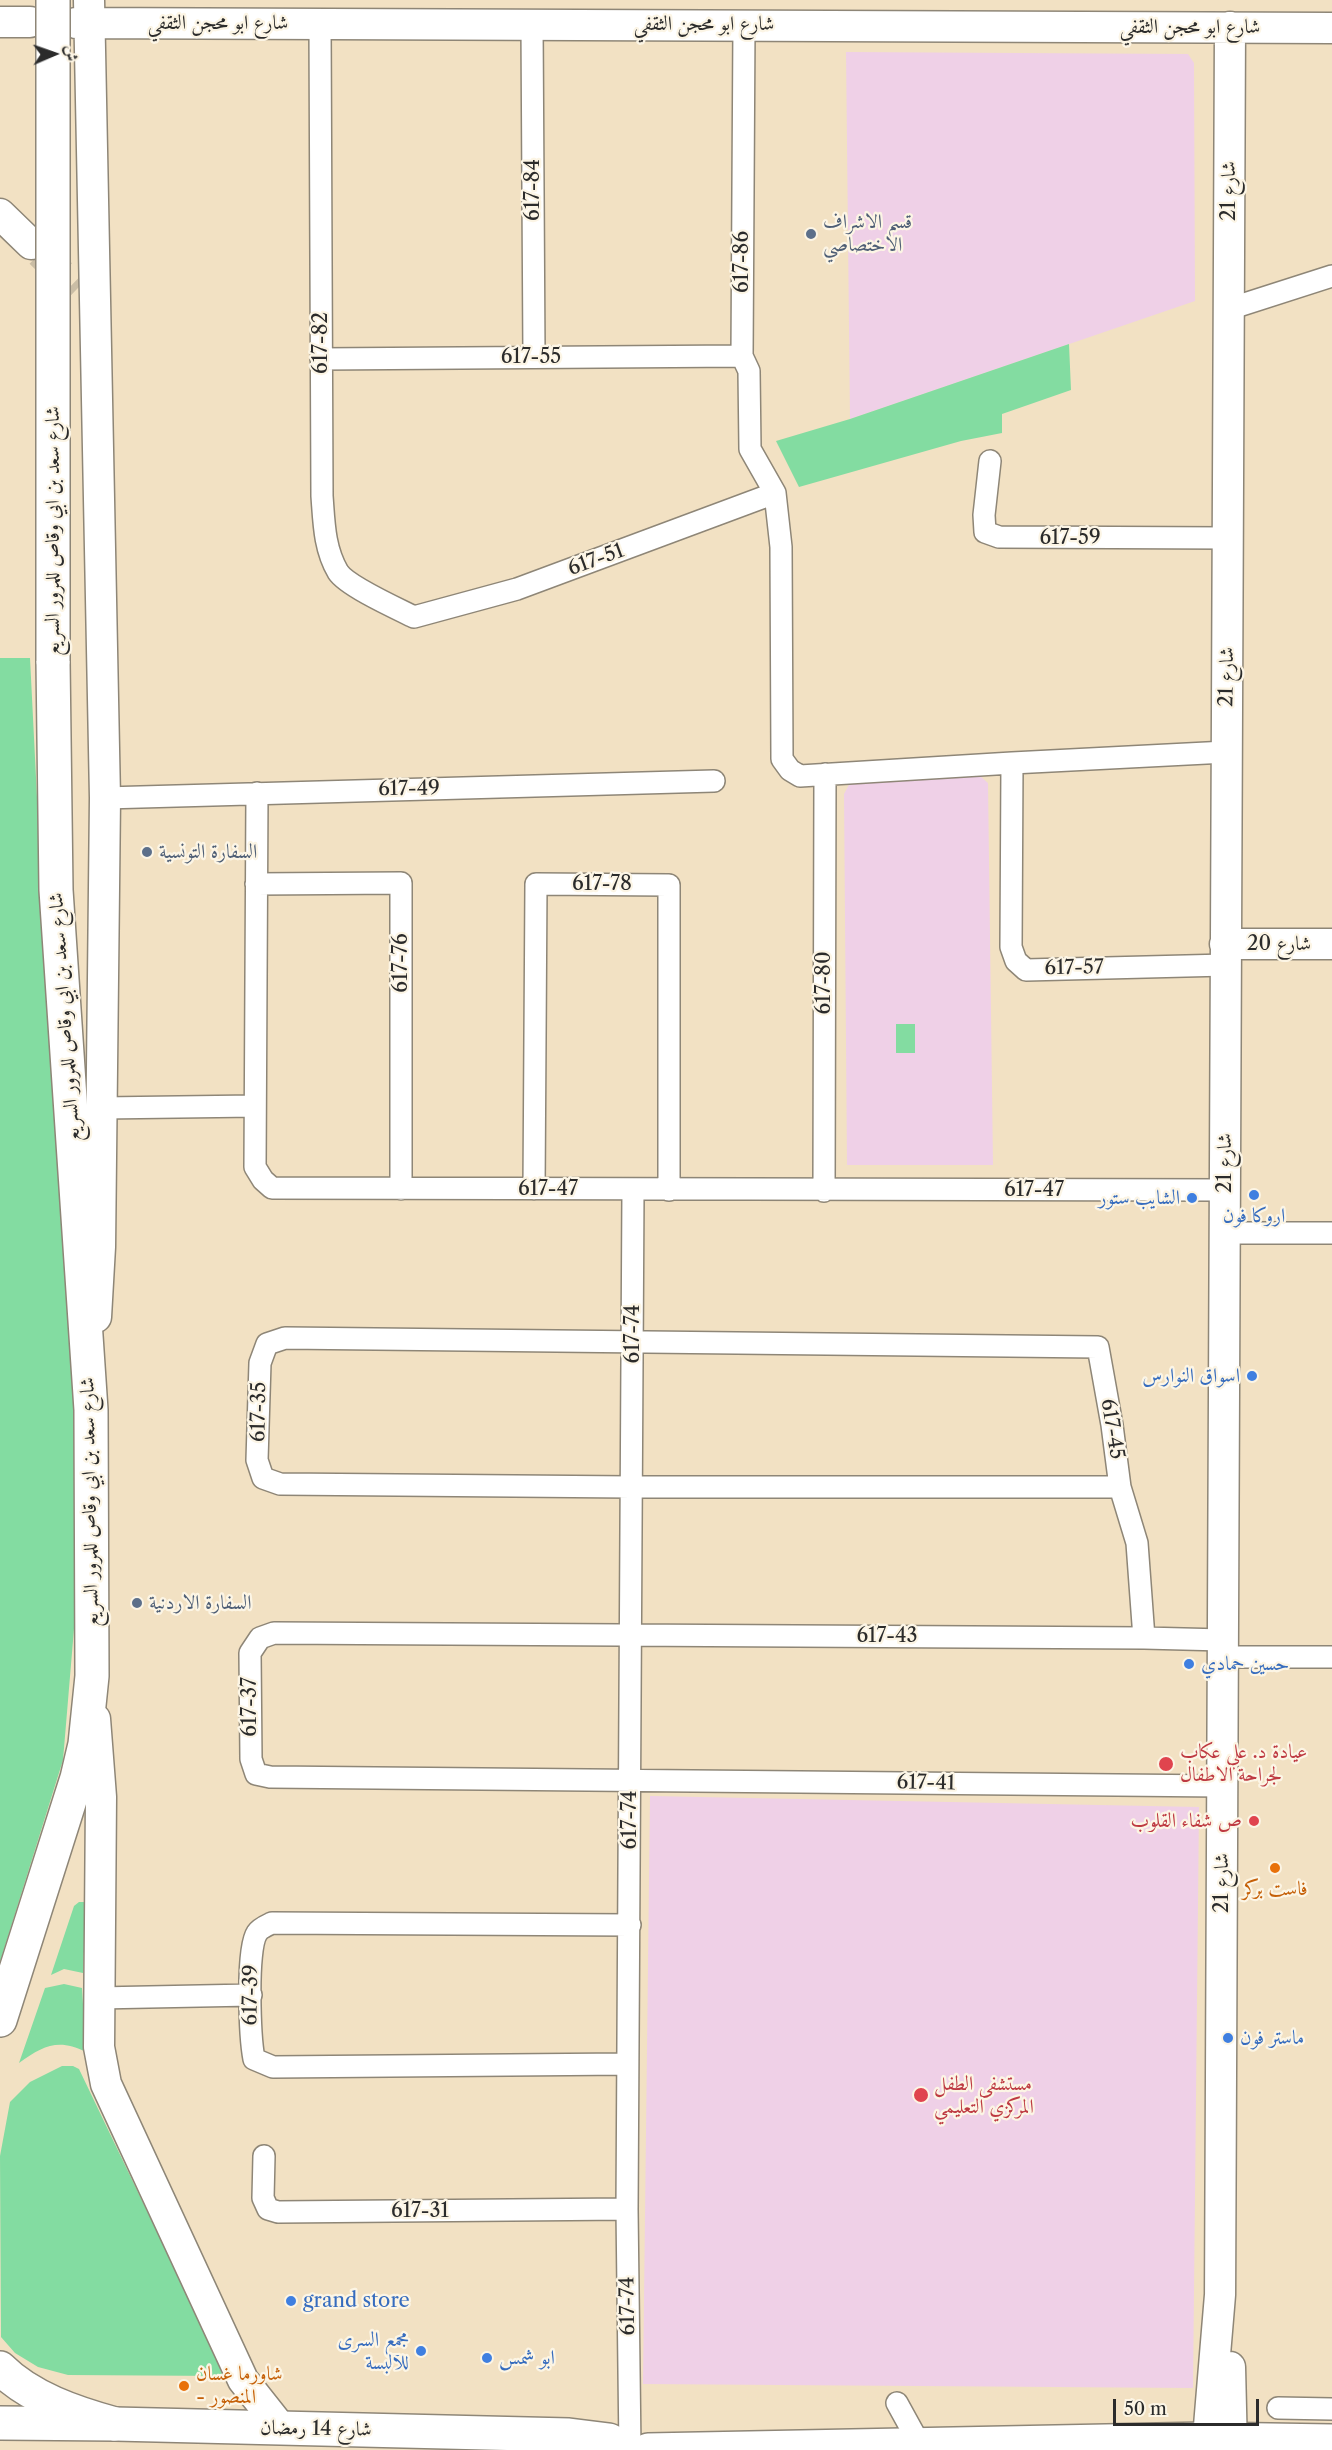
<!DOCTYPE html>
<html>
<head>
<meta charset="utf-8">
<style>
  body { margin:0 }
  #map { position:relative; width:1332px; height:2450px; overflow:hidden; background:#f2e1c3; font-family:"Libre Caslon Text",Amiri,serif }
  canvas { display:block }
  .north { position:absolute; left:24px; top:24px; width:60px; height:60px; -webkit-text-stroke:4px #fcf5e5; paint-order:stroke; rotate:88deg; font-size:16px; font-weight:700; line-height:24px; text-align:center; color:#2b2b2b }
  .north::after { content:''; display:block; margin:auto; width:21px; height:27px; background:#2b2b2b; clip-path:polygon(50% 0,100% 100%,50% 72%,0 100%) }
  .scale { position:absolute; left:1113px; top:2399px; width:146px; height:27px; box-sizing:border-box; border:3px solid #2b2b2b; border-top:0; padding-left:8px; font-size:18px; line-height:21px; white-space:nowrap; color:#2b2b2b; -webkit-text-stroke:4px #fcf5e5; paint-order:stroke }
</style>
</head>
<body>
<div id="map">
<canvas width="1332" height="2450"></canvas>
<div class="north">ش</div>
<div class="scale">50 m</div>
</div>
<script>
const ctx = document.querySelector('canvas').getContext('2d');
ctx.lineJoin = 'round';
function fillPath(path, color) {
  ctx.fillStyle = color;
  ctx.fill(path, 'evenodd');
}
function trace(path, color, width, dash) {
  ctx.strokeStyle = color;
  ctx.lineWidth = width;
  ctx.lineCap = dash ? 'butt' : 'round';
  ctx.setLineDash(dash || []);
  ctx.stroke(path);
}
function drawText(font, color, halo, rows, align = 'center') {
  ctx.font = font + ' "Libre Caslon Text",Amiri,serif';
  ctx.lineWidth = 4.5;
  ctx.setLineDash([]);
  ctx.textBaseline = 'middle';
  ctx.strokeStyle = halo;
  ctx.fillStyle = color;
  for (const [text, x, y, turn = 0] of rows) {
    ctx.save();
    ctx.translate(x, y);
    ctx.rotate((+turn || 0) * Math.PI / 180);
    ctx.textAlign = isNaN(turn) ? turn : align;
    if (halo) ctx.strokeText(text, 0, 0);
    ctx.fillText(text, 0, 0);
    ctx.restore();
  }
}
const built = new Path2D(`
  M846,52L1188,54L1194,63L1195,301L850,419Z
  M980,776L988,783L993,1165H847L844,794L851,781Z
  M650,1796L1199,1807L1193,2388L643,2384Z`);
const green = new Path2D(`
  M1069,344L1071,390L1002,414V433L961,441L799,487L776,441L850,419Z
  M0,658H30L46,977L74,1376L77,1593L63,1760L0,1962Z
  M896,1024H915V1053H896Z
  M79,1902H84L86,1907L83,1973L64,1969L51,1975L74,1906Z
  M64,1984L82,1988L86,2052C58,2038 43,2046 19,2063L45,1988Z
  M62,2066H73L79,2069L226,2376L68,2375L38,2367L15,2353L1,2337L0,2156L10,2102L30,2082Z`);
const secondaryTunnel = new Path2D(`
  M40,253L77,289`);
const street = new Path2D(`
  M320,23L322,496C324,522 324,548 338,572C347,586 398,609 414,617L517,589L775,493
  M532,24L534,357
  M744,24L742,356L749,371L750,449L775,493L781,547L782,759L790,770L800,776L1012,763
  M1229,309L1332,276
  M321,359L742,356
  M990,461L984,515L985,532L999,537L1227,538
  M1226,752L1012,763L1011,947L1016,961L1026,970L1226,965
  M257,793L255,1167L263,1180L272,1188L1225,1190
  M105,798L714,781
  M256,884L401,883V1189
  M102,1108L255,1106
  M534,1189L536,884L669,885V1190
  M824,1191L825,774
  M1224,1233H1332
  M285,1338L1098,1347L1112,1425L1120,1487H631L280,1484L263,1478L257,1460L260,1363L267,1344Z
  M1120,1487L1137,1543L1144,1638L274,1633L260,1638L250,1653L251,1759L256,1774L270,1777L1222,1786
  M1144,1638L1223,1640
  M1223,1657H1332
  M98,1998L251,1995
  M627,2064L273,2067L254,2059C250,2038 246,1949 257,1933C260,1928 268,1925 272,1923L630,1925
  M264,2156L263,2198L268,2209L278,2212L627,2209
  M897,2403L919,2443
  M1278,2408L1332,2409
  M630,2450L627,2209L633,1190`);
const secondary = new Path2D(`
  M89,0L105,798L100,1247L96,1317
  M0,22H30
  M76,23L1332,28
  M0,214L31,244
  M1225,944H1332
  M95,1719L101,1797L99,2047L106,2084L243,2380L281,2428
  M1230,2367L1232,2450
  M1207,2450L1220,2295L1230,27`);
const primary = new Path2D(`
  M0,2423L115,2424L569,2435L609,2440L629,2450
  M648,2450L1208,2439L1332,2441`);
const highway = new Path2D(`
  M0,2020L77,1778L85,1744L92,1676L91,1410L56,890L53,661
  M0,2368C30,2398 75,2413 115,2424`);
const highwayBridge = new Path2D(`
  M53,661V0`);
const markers = [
  [811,234,6,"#5c6f8a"],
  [147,852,6,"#5c6f8a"],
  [1254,1195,6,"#3f7fe0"],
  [1192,1198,6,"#3f7fe0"],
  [1252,1376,6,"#3f7fe0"],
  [137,1603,6,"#5c6f8a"],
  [1189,1664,6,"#3f7fe0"],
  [1166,1764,8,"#e0444e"],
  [1254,1821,6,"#e0444e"],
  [1275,1868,6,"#e8710a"],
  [1228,2038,6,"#3f7fe0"],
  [921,2095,8,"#e0444e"],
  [291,2301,6,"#3f7fe0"],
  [421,2351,6,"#3f7fe0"],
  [487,2358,6,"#3f7fe0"],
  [184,2386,6,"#e8710a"]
];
const streetNames = [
  ["شارع ابو محجن الثقفي",218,23],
  ["شارع ابو محجن الثقفي",704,24],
  ["شارع ابو محجن الثقفي",1190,27],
  ["617-84",533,190,-90],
  ["شارع 21",1229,191,-90],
  ["617-86",742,262,-90],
  ["617-82",321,343,-90],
  ["617-55",531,357],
  ["شارع سعد بن ابي وقاص للمرور السريع",53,531,-90],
  ["617-59",1070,538],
  ["617-51",596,560,-20],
  ["شارع 21",1227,677,-89],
  ["617-49",409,789,-1],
  ["617-78",602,884],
  ["شارع 20",1279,944],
  ["617-76",401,963,-90],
  ["617-57",1074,968,-1],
  ["617-80",824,983,-90],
  ["شارع سعد بن ابي وقاص للمرور السريع",65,1017,-94],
  ["شارع 21",1225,1163,-90],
  ["617-47",548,1189],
  ["617-47",1034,1190],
  ["617-74",633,1334,-90],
  ["617-35",259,1412,-89],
  ["617-45",1112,1429,81],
  ["شارع سعد بن ابي وقاص للمرور السريع",90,1502,-91],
  ["617-43",887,1636],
  ["617-37",250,1707,-90],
  ["617-41",926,1783,1],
  ["617-74",630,1820,-90],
  ["شارع 21",1222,1883,-90],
  ["617-39",251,1995,-89],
  ["617-31",420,2211],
  ["617-74",628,2306,-91],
  ["شارع 14 رمضان",316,2429,1]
];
const serviceNames = [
  ["قسم الاشراف",823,222],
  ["الاختصاصي",823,245],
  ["السفارة التونسية",159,852],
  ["السفارة الاردنية",149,1603]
];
const shopNames = [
  ["الشايب ستور",1180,1198,"right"],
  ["اروكا فون",1254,1216,"center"],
  ["اسواق النوارس",1240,1376,"right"],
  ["حسين حمادي",1201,1664],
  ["ماستر فون",1240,2038],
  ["grand store",303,2301],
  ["مجمع السرى",409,2340,"right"],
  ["للالبسة",409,2363,"right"],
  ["ابو شمس",499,2358]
];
const healthNames = [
  ["عيادة د. علي عكاب",1180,1752],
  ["لجراحة الاطفال",1180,1775],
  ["ص شفاء القلوب",1242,1821,"right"],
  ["مستشفى الطفل",934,2084],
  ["المركزي التعليمي",934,2107]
];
const foodNames = [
  ["فاست بركر",1275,1889],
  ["شاورما غسان",196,2374,"left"],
  ["- المنصور",196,2397,"left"]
];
fillPath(built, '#efd0e7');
fillPath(green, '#83dca1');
trace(secondaryTunnel, '#cabda5', 30, [30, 15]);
trace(street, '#8e8677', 24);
trace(secondary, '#8e8677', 33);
trace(primary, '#8e8677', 36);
trace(highway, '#8e8677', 36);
trace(street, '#fff', 21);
trace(secondary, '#fff', 30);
trace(primary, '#fff', 33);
trace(highway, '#fff', 33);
trace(highwayBridge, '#8e8677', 36, []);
trace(highwayBridge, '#fff', 33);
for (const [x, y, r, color] of markers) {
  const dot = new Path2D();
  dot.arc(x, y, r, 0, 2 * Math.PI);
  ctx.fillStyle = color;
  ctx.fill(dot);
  trace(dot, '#fcf5e5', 2);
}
drawText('20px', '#2b2b2b', '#fcf5e5', streetNames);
drawText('20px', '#4e5e75', '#fcf5e5', serviceNames, 'left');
drawText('20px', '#366cbe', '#fcf5e5', shopNames, 'left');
drawText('20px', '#be3a42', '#fcf5e5', healthNames, 'left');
drawText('20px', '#c56008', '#fcf5e5', foodNames);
</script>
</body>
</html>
